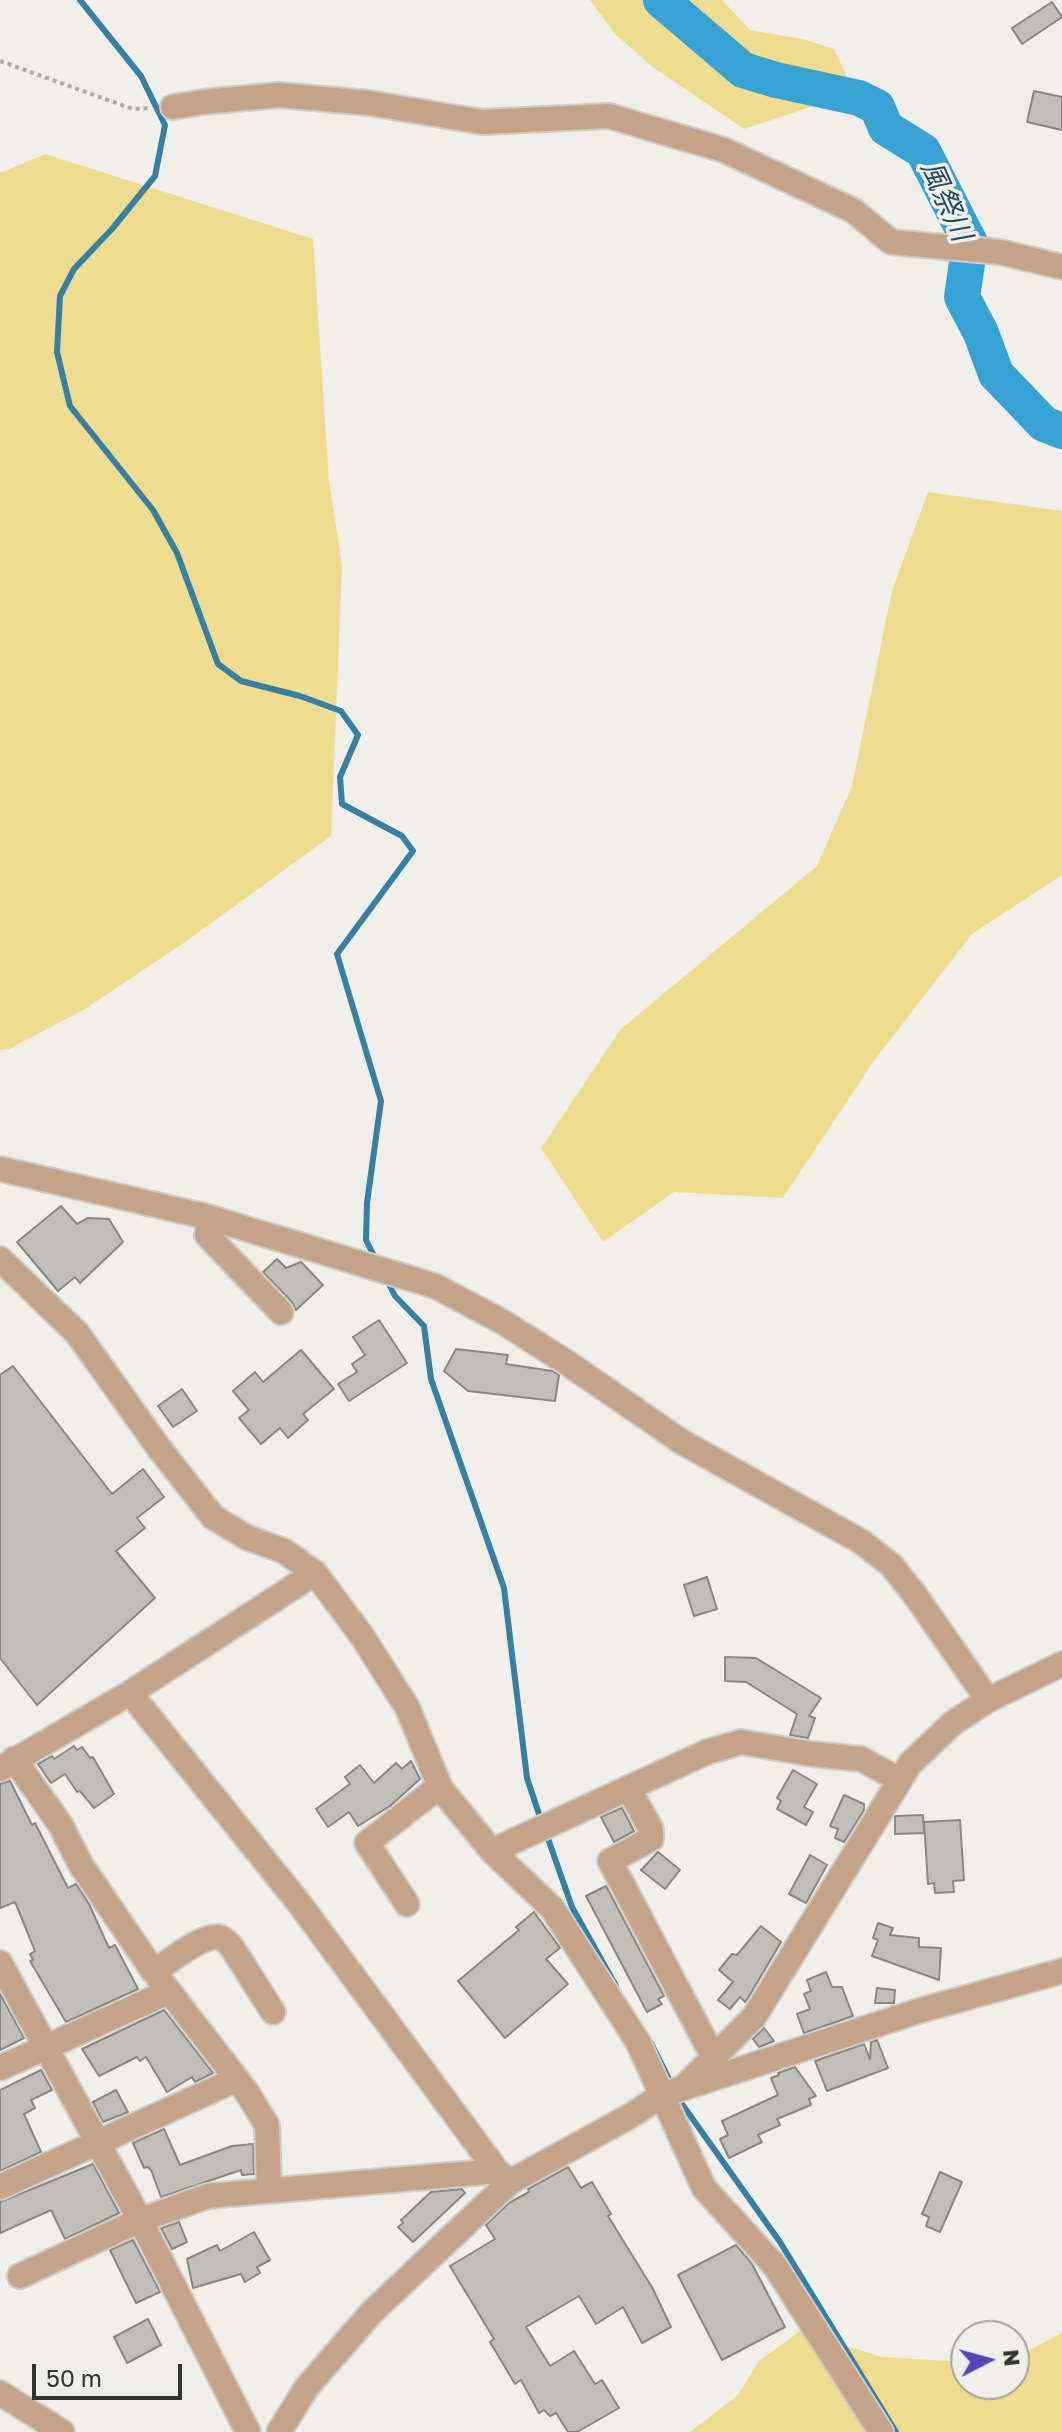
<!DOCTYPE html>
<html>
<head>
<meta charset="utf-8">
<style>
  body { margin:0 }
  #map { position:relative; width:1062px; height:2432px; overflow:hidden; background:#efeee8; font-family:"Golos Text",sans-serif }
  canvas { display:block }
  .north { position:absolute; left:950px; top:2320px; width:80px; height:80px; box-sizing:border-box; background:#efeee8; border:2px solid #a4a39f; border-radius:50%; rotate:84deg; font-size:22px; font-weight:700; line-height:32px; text-align:center; color:#333331 }
  .north::after { content:''; display:block; margin:auto; width:28px; height:36px; background:#5344bb; clip-path:polygon(50% 0,100% 100%,50% 72%,0 100%) }
  .scale { position:absolute; left:32px; top:2364px; width:150px; height:36px; box-sizing:border-box; border:4px solid #333331; border-top:0; padding-left:10px; font-size:24px; line-height:28px; white-space:nowrap; color:#333331; -webkit-text-stroke:6px #efeee8; paint-order:stroke }
</style>
</head>
<body>
<div id="map">
<canvas width="1062" height="2432"></canvas>
<div class="north">N</div>
<div class="scale">50 m</div>
</div>
<script>
const ctx = document.querySelector('canvas').getContext('2d');
ctx.lineJoin = 'round';
function fillPath(path, color) {
  ctx.fillStyle = color;
  ctx.fill(path, 'evenodd');
}
function trace(path, color, width, dash) {
  ctx.strokeStyle = color;
  ctx.lineWidth = width;
  ctx.lineCap = dash ? 'butt' : 'round';
  ctx.setLineDash(dash || []);
  ctx.stroke(path);
}
function drawText(font, color, halo, rows, align = 'center') {
  ctx.font = font + ' "Golos Text","Noto Sans JP",sans-serif';
  ctx.lineWidth = 7;
  ctx.setLineDash([]);
  ctx.textBaseline = 'middle';
  ctx.strokeStyle = halo;
  ctx.fillStyle = color;
  for (const [text, x, y, turn = 0] of rows) {
    ctx.save();
    ctx.translate(x, y);
    ctx.rotate((+turn || 0) * Math.PI / 180);
    ctx.textAlign = isNaN(turn) ? turn : align;
    if (halo) ctx.strokeText(text, 0, 0);
    ctx.fillText(text, 0, 0);
    ctx.restore();
  }
}
const green = new Path2D(`
  M590,0H722L750,30L803,39L834,49L849,81L844,96L744,129L654,68L615,34Z
  M45,154L313,239L329,481L342,566L331,836L188,940L85,1009L9,1049L0,1050V173Z
  M928,492L1062,511V875L972,934L873,1062L783,1198L674,1192L603,1242L541,1148L621,1029L817,866L852,786L892,591Z
  M800,2331L881,2357L966,2362V2384H1014V2358L1062,2333V2432H690L738,2395L759,2361Z`);
const stream = new Path2D(`
  M80,0L141,76L165,125L155,176L112,229L74,269L60,296L57,352L70,406L153,510L177,553L218,664L241,681L300,696L341,711L358,735L340,777L342,804L402,836L413,851L337,954L381,1101L367,1203L366,1240L376,1260
  M387,1280L395,1296L424,1326L431,1379L504,1588L527,1778L542,1823
  M546,1833L572,1907L616,1986
  M651,2043L673,2087
  M677,2097L780,2242L896,2432`);
const river = new Path2D(`
  M661,0L743,70L776,80L859,98L877,107L886,128L923,151L970,243L962,297L981,333L996,374L1044,424L1062,431`);
const building = new Path2D(`
  M1052,2L1062,17L1022,44L1012,28Z
  M1034,91L1062,97V130L1027,122Z
  M61,1206L77,1224L88,1218L109,1219L123,1242L80,1283L75,1277L58,1291L17,1242Z
  M277,1259L286,1268L301,1262L323,1285L296,1310L292,1302L263,1272Z
  M379,1320L407,1363L349,1401L338,1384L357,1372L352,1364L365,1355L353,1337Z
  M456,1349L508,1355L506,1364L552,1371L559,1375L555,1401L468,1391L444,1371Z
  M301,1350L334,1389L303,1414L308,1420L288,1438L280,1428L261,1444L239,1418L249,1410L233,1391L255,1372L263,1382Z
  M13,1366L112,1494L143,1469L164,1497L137,1518L145,1528L116,1551L155,1598L37,1705L0,1658V1375Z
  M182,1389L197,1411L173,1427L158,1406Z
  M707,1577L717,1609L694,1616L684,1585Z
  M725,1657L756,1658L821,1698L809,1716L815,1718L808,1738L790,1735L797,1714L746,1682L725,1681Z
  M74,1746L77,1750L82,1747L90,1758L93,1757L114,1794L94,1808L80,1791L77,1792L65,1774L51,1783L38,1764L52,1756L54,1759Z
  M411,1761L420,1779L390,1806L358,1826L349,1812L328,1827L316,1809L350,1784L345,1777L360,1765L374,1783L396,1763L402,1769Z
  M793,1770L817,1784L804,1807L813,1812L806,1825L777,1809L781,1801L777,1798Z
  M10,1781L32,1825L35,1823L68,1888L76,1884L89,1904L109,1948L115,1945L138,1989L66,2022L30,1961L33,1960L30,1954L35,1951L15,1902L0,1908V1784Z
  M844,1795L864,1804V1810L844,1842L835,1838L838,1829L830,1826Z
  M622,1808L634,1831L614,1842L601,1817Z
  M923,1815L924,1833L895,1834V1816Z
  M960,1820L964,1880L953,1881L954,1892L935,1893L934,1883L928,1884L924,1822Z
  M658,1852L680,1870L665,1889L641,1870Z
  M810,1855L827,1865L806,1903L789,1894Z
  M606,1886L664,1996L658,1999L662,2004L647,2012L586,1896Z
  M534,1912L560,1948L546,1959L568,1984L505,2038L458,1981L519,1930L516,1927Z
  M878,1923L893,1928L890,1935L919,1938V1947L941,1948L939,1980L872,1956L878,1940L873,1938Z
  M761,1926L781,1942L748,1998L745,2002L740,1997L730,2009L718,2000L733,1982L719,1970L732,1954L737,1955Z
  M826,1972L832,1987H842L853,2016L804,2033L797,2014L810,2009L804,1994L811,1991L807,1980Z
  M877,1988L895,1990L894,2003H875Z
  M0,1994L24,2038L0,2050Z
  M164,2010L213,2073L195,2082L192,2077L167,2092L146,2057L140,2061L137,2057L99,2076L82,2049Z
  M764,2028L774,2041L759,2047L753,2039Z
  M877,2040L888,2068L827,2091L815,2061L864,2044L870,2059L871,2042Z
  M795,2067L816,2096L809,2099L811,2105L777,2119L780,2125L758,2135L762,2142L729,2158L720,2139L728,2135L722,2121L778,2095L771,2078L779,2075L778,2073Z
  M41,2070L52,2090L31,2100L35,2108L24,2114L41,2152L0,2171V2090Z
  M116,2090L128,2112L103,2122L93,2102Z
  M164,2129L180,2165L232,2146L253,2144L254,2174L242,2175L241,2170L161,2197L151,2170L148,2167L144,2168L133,2143Z
  M93,2164L119,2213L65,2239L51,2210L0,2233V2202Z
  M568,2167L581,2188L592,2182L611,2214L608,2216L653,2289L671,2327L642,2343L623,2307L596,2324L579,2296L526,2327L550,2366L574,2351L595,2384L602,2380L619,2408L577,2432H568L556,2413L550,2416L544,2410L539,2413L521,2380L515,2384L490,2342L494,2339L450,2266L495,2239L486,2225L509,2203L529,2192L528,2189Z
  M940,2172L962,2182L940,2232L926,2226L929,2217L922,2214Z
  M462,2189L465,2193L413,2242L398,2227L403,2223L401,2220L431,2192Z
  M179,2222L187,2242L172,2249L161,2228Z
  M254,2232L270,2260L257,2267L260,2273L245,2282L241,2274L193,2288L187,2259L217,2245L220,2251Z
  M133,2240L160,2292L136,2303L110,2250Z
  M736,2245L752,2264L785,2327L722,2360L678,2275Z
  M148,2319L161,2345L127,2363L114,2337Z`);
const path = new Path2D(`
  M0,61L133,109L151,108`);
const minor = new Path2D(`
  M173,107L203,102L279,95L369,103L482,122L609,116L724,150L854,211L891,242L1000,252L1062,267
  M0,1169L204,1216L435,1286L501,1321L566,1362L682,1442L862,1542L892,1566L915,1595L988,1700
  M211,1218L207,1235L281,1312
  M0,1259L77,1333L159,1448L213,1517L246,1537L284,1551L315,1573L362,1636L407,1707L441,1789L492,1851L552,1908L638,2042L704,2188L775,2266L881,2432
  M130,1693L299,1903L497,2171L510,2182
  M14,1759L60,1824L81,1865L154,1972L246,2091L267,2125L269,2189
  M0,1769L130,1693L315,1573
  M628,1788L651,1829V1839L610,1861L714,2058
  M492,1851L707,1752L741,1742L812,1754L861,1759L900,1780
  M407,1904L367,1843L440,1786
  M0,1963L140,2220L248,2432
  M154,1972C167,1963 202,1935 218,1937C224,1938 229,1944 233,1949L273,2012
  M0,2068L168,1992
  M687,2084L754,2017L910,1764L953,1723L988,1700L1062,1664
  M0,2187L237,2079
  M20,2276L140,2220L208,2196L497,2171
  M0,2393L62,2432
  M279,2432L307,2387L372,2312L510,2182L632,2115L662,2095L915,2012L1062,1971`);
const waterNames = [
  ["風祭川",946,201,66]
];
fillPath(green, '#eedd8f');
trace(stream, '#3681a3', 6);
trace(river, '#37a3d4', 36);
fillPath(building, '#bfbeb8');
trace(building, '#8a8883', 2);
trace(minor, '#cdccc7', 28);
trace(path, '#abaaa6', 4, [4, 4]);
trace(minor, '#c5a389', 24);
drawText('italic 28px', '#1f4a5f', '#efeee8', waterNames);
</script>
</body>
</html>
